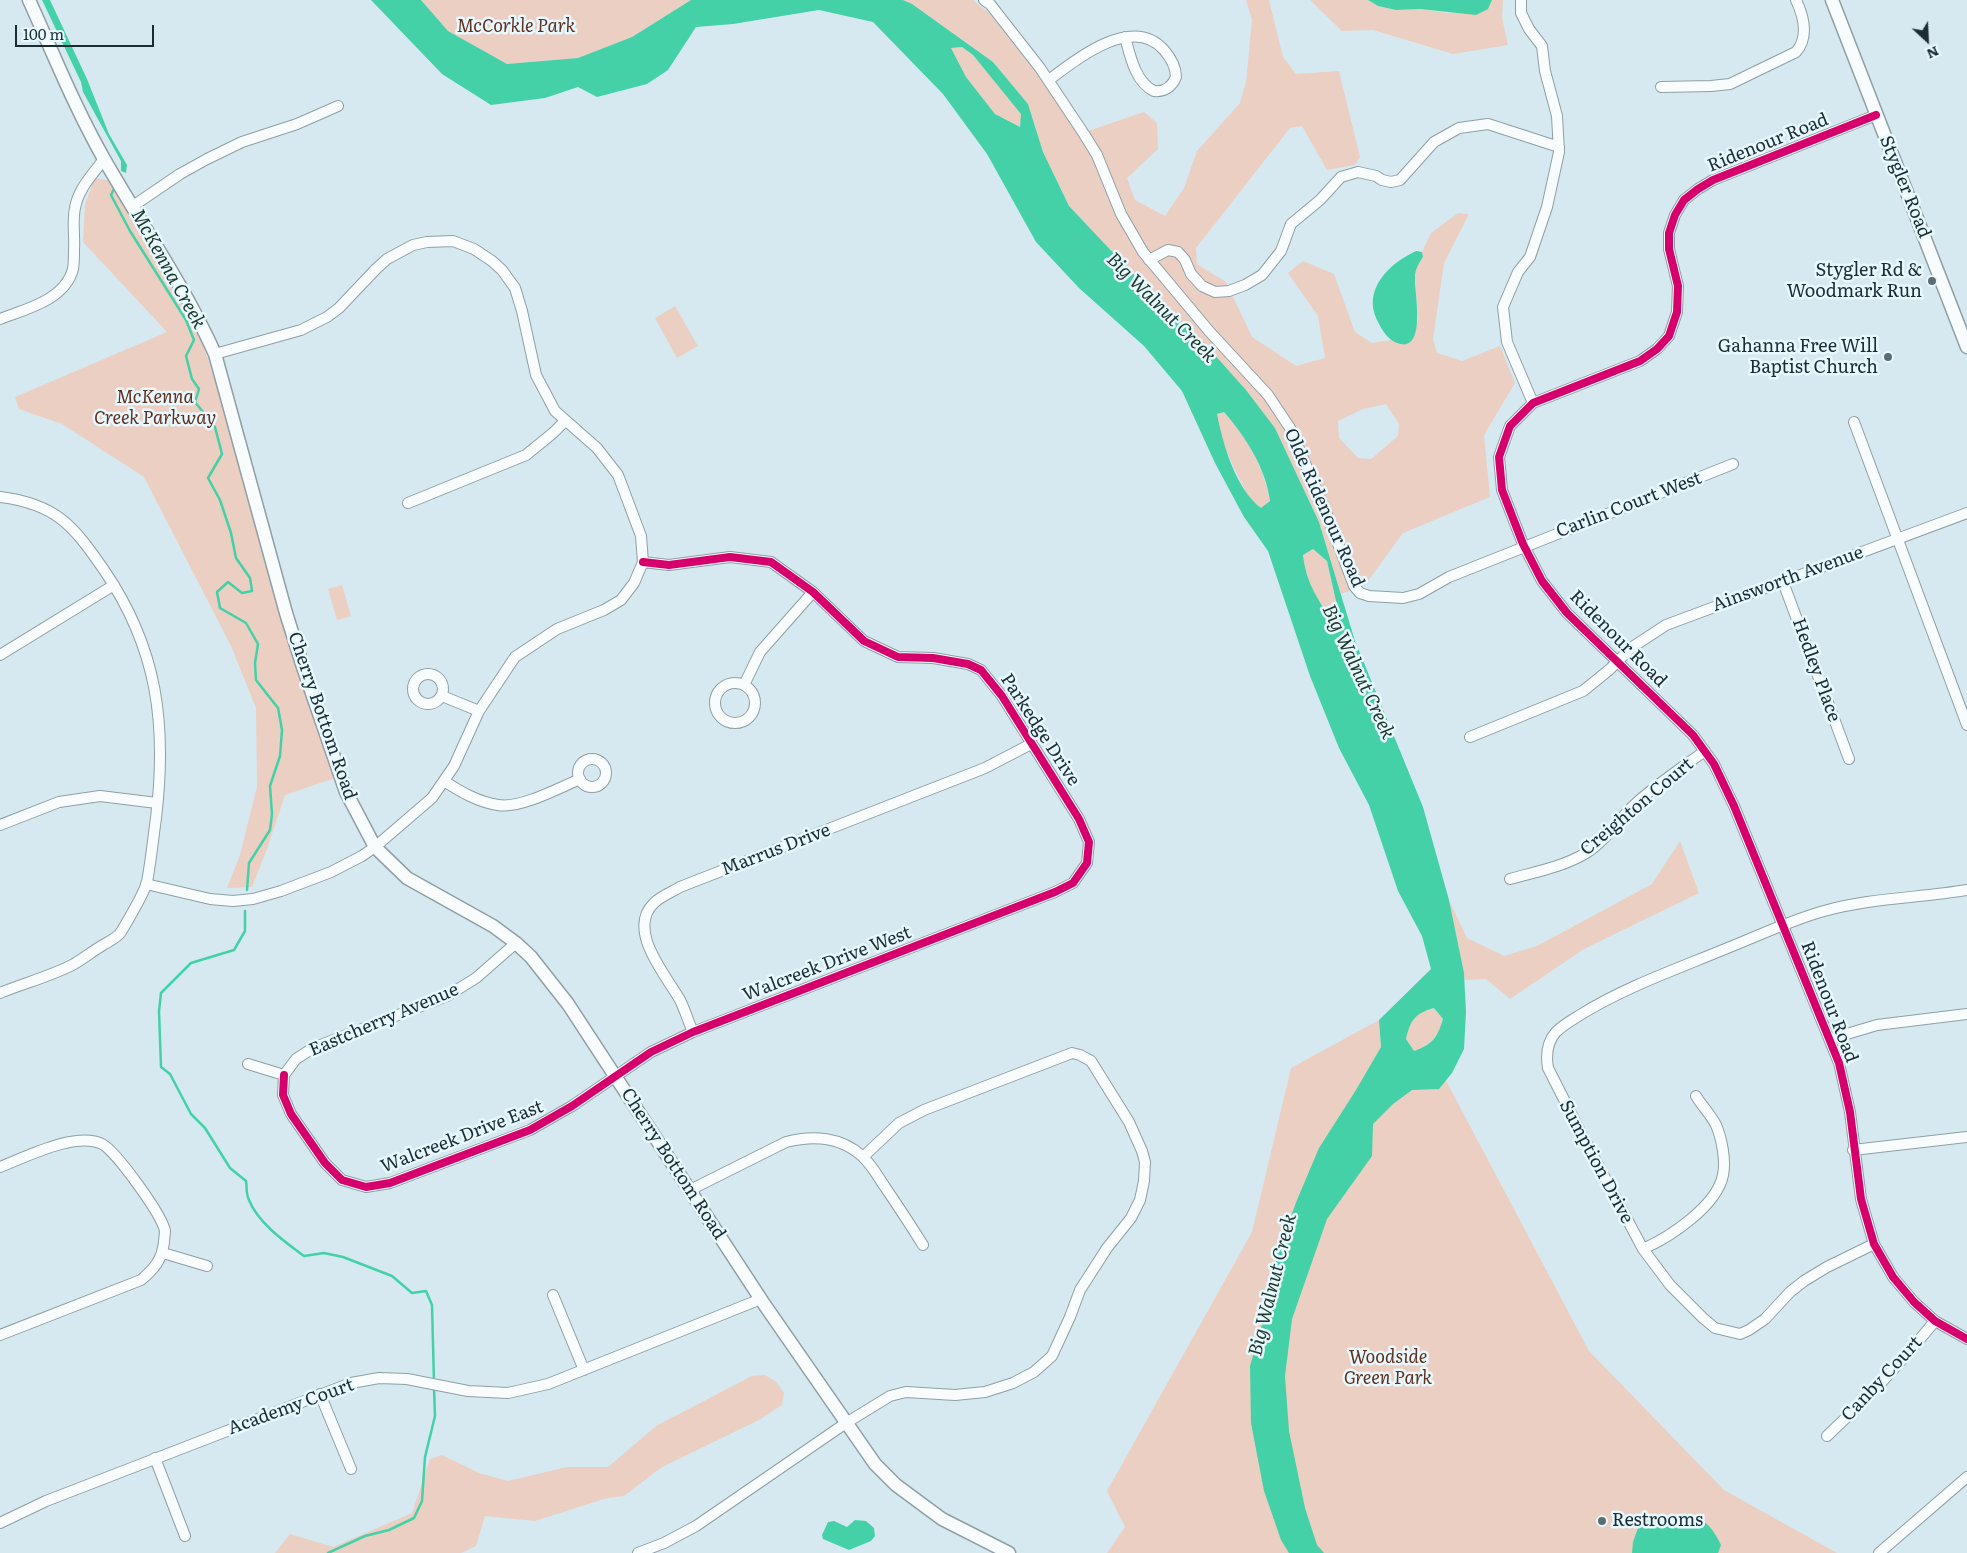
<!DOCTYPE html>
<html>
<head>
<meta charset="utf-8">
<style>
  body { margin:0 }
  #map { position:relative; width:1967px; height:1553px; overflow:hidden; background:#d6e9f0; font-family:Literata,serif }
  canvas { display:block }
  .north { position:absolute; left:1902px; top:15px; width:50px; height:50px; -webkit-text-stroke:4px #e7f8ff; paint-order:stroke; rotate:155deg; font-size:14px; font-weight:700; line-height:20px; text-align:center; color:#1b2c32 }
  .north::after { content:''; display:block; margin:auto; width:18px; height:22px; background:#1b2c32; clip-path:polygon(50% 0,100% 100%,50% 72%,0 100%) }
  .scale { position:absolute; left:15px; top:25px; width:139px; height:22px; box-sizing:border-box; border:2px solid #1b2c32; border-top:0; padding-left:6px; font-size:15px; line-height:18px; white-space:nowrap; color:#1b2c32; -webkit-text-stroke:4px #e7f8ff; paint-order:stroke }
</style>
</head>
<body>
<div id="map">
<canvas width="1967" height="1553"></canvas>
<div class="north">N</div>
<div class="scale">100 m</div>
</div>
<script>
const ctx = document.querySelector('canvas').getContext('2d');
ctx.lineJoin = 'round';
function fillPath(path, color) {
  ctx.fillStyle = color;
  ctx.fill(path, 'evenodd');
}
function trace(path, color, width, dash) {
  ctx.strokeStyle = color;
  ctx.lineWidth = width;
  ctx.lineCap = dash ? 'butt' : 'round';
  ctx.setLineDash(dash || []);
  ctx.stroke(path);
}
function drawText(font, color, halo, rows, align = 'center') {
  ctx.font = font + ' Literata,serif';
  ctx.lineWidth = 5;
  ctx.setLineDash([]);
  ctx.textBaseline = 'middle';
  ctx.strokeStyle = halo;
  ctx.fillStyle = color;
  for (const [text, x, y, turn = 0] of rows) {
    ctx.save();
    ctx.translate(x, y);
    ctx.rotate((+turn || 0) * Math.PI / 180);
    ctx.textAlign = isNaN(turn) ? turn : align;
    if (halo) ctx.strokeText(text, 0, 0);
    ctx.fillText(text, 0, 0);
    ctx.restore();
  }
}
const green = new Path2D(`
  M421,0H691L632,37L578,58L506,64L448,31Z
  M903,0H973L990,14L1047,87L1079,134L1144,112L1157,123L1158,149L1127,178L1135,200L1165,216L1184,188L1197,151L1240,103L1246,82L1252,20L1246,0H1269L1283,57L1296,74L1339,71L1360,157L1355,165L1327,170L1302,126L1290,128L1196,248L1197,264L1226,282L1252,337L1296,366L1325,358L1318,316L1288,273L1303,261L1334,274L1355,332L1372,343L1392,340L1402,345L1418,321L1415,277L1417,266L1423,257L1422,252L1431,233L1458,213L1469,214L1444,263L1433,339L1437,353L1462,361L1500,346L1515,383L1484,435L1490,497L1403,533L1365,585L1341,594L1319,522L1275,428L1246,390L1205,344L1137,278L1069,206L1043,152L1028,104L993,62L912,4ZM1386,404L1399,424L1398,436L1371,459L1358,458L1339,438L1338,421L1363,409Z
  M1310,0H1368L1378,6L1396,10L1420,9L1447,13L1488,9L1492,0H1503L1502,18L1508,45L1453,54L1373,30L1342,31Z
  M962,47L973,55L1022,114L1020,127L995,114L966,77L951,48Z
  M95,178L111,181L196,325L221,397L288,631L335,778L285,795L267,849L252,887L227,888L240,855L257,787L256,708L231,646L144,477L62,424L19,409L15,397L167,332L83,242L85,204Z
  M675,306L698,346L677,358L655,318Z
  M1224,412C1246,437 1265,468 1270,502L1261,509L1249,498L1234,468L1222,441L1216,414Z
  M1313,549L1327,561L1340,614L1326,612C1313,591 1306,579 1303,554Z
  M342,585L351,616L337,620L328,589Z
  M1680,841L1699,893L1584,949L1510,999L1486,979L1465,980L1449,900L1467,938L1504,956L1537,946L1652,884Z
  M1434,1008L1443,1019C1437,1038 1433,1044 1414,1051L1406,1039C1410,1020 1415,1013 1434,1008Z
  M1379,1020L1381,1047L1373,1061L1433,1056L1589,1351L1724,1490L1837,1553H1107L1125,1527L1107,1491L1252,1232L1291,1068Z
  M765,1375L776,1382L784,1393L782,1405L759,1420L662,1467L624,1496L607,1498L535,1521L485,1516L476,1546L461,1553H275L290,1534L333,1547L412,1513L430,1459L442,1455L479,1473L508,1481L567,1467H608L656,1426L752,1376Z`);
const water = new Path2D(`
  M42,0H50L87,79L109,134L127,165L126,173L121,171V161L83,92L81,82Z
  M371,0H421L448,31L507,64L578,58L632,37L691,0H903L912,4L993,62L1028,104L1043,152L1069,206L1137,278L1205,344L1246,390L1275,428L1319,522L1355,641L1423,807L1449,900L1464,973L1466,1012L1464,1049L1452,1073L1439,1089L1412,1090L1393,1104L1373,1124L1372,1156L1327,1219L1292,1319L1285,1376L1289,1431L1305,1508L1317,1545L1324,1553H1289L1281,1540L1264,1491L1251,1423L1250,1366L1269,1300L1278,1251L1297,1200L1319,1148L1356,1090L1381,1047L1379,1020L1431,969L1422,936L1398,891L1369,805L1339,748L1310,676L1268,551L1244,517L1215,463L1182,391L1144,346L1079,288L1036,242L987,154L943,94L873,22L819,10L733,24L696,27L668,70L647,84L597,97L578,87L545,98L491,105L442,74ZM962,47L973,55L1021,114L1020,127L995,114L966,77L951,48ZM1224,412C1246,437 1266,469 1270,501L1261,508C1236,489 1223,445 1217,414ZM1313,549L1327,561L1339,614L1326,612C1313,591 1306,579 1303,555ZM1434,1008L1443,1019C1437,1038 1433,1044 1414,1051L1406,1039C1410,1021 1415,1013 1434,1008Z
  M1368,0H1492L1488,9L1476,15L1420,9L1396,10L1378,6Z
  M1416,251L1422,252L1423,257C1419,263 1415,269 1415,278C1414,290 1427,350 1400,344C1388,341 1382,330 1377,320C1362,289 1390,263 1416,251Z
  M1648,1519L1666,1525C1696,1514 1707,1516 1721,1545L1718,1553H1632L1633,1542L1639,1525Z
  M855,1520L866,1521L874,1528L875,1536L871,1541L849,1550L823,1539L822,1535L828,1522L834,1521L847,1527Z`);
const stream = new Path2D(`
  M115,187L111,195L130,231L186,320L194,340L186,356L192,379L199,389L195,402L215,427L222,454L208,478L220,500L231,533L236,558L250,578L252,591L242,593L228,582L217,592L220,608L246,623L258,644L255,663L256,680L278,708L282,730L280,756L270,786L272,814L270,830L249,863L247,890
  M245,911V931L234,950L191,963L161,993L159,1011L161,1067L170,1074L191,1114L205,1128L230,1168L246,1181C247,1187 246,1195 249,1200C258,1223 285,1242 304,1256L324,1253L343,1257L392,1276L412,1293L426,1291L432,1305L434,1382
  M328,1553L365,1536L389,1530L414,1518L422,1501L425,1457L435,1416L434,1388`);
const minor = new Path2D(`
  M984,0L990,4L1040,68L1084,134L1097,155L1121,214L1143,252L1209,331L1268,395L1290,428L1326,512L1354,586L1360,593L1369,596L1403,598L1419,594L1449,577L1733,464
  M1521,0V13L1529,29L1542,46L1545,71L1557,116L1559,152L1547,207L1530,257L1518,272L1503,307L1507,342L1533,403
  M1049,80C1076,59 1133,14 1164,50C1170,57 1176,67 1176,77C1172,87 1164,92 1154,91C1135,82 1130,55 1125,37
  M1661,87L1711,86L1730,84L1796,52C1809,37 1804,17 1796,0
  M1876,115L1713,180L1698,189L1684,200L1675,215L1669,233V249L1678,286L1677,312L1669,336L1657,349L1640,361L1533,403L1510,426L1499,457L1502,490L1523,544L1542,581L1567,613L1693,735L1714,764L1734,806L1839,1063L1850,1112L1861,1199L1874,1244L1893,1277L1914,1302L1935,1321L1967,1339
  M133,206L180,174L207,159L242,142L297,124L338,106
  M1149,260L1168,250L1178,252L1185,260L1191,274L1202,286L1215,292L1229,291L1245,285L1262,275L1281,251L1291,224L1320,200L1341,177L1358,172L1376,176L1382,180L1391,182L1400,180L1434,142L1459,128L1488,124L1559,147
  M0,319C26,309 65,300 73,269C74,263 74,256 74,250C75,236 72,222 75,208C78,189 93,174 104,159
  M1854,422L1967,725
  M0,497C56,504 73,525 104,570C158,649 167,725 156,818C153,839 151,861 147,882C144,893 127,922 121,932C117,938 108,942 103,945C93,951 84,958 74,964C54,975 22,984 0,993
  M408,503L526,455L553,433L565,421
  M1783,582L1849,759
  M0,655L114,585
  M413 689a15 15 0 1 1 30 0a15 15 0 1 1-30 0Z
  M715 703a20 20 0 1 1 40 0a20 20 0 1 1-40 0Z
  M744,685L760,652L813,592
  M442,696L479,711
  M1470,737L1583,691L1609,670L1631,648L1666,625L1967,513
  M578 773a14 14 0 1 1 28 0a14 14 0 1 1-28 0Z
  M444,781C461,792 478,802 498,805C520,809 559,788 580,779
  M0,825L59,802L100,796L157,803
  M1510,879C1535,872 1563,867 1586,853C1604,842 1617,822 1632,807C1654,786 1680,769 1705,751
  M146,884L210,899L233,901L253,899L281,891L331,872L362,856L375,847L432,798L454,766L479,711L515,657L557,629L604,610L621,600L634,583L643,562L641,536L618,475L597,448L555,411L536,375L522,311L515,288L502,270L492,261L474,249L453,241L427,242L413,245L387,259L376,269L339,308L327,317L301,330L215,354
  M693,1032C688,1021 685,1010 680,1000C666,975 626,930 654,903C661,896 672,892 680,887L985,768L1031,744
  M1830,1039L1877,1025L1967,1014
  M248,1064L284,1075
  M284,1075L283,1095L291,1114L325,1163L342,1180L366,1187L390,1183L530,1130L572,1106L651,1052L693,1032L1055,892L1073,883L1087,863L1089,842L1079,819L1002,696L981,670L968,664L933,658L898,657L864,641L813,592L771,562L730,557L669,565L643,562
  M284,1075L296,1059L313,1048L447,996L476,978L516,943
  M1853,1150L1967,1137
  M0,1167C26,1157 76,1131 102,1144C116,1151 162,1215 165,1231C165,1234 164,1239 164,1242C162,1260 154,1269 141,1280L0,1335
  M690,1190L786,1142C813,1135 841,1137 862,1156C872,1165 878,1177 885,1187C898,1206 911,1226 923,1245
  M1874,1244L1827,1267L1804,1281L1790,1292L1765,1319L1749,1330L1740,1334L1715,1328L1703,1318L1670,1285L1643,1249L1581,1133L1548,1068C1546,1056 1547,1042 1556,1032C1563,1025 1572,1020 1580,1015C1625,987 1677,969 1725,949C1758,936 1791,920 1824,911C1870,898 1920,898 1967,890
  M1643,1249C1670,1237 1717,1206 1723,1175C1726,1161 1722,1139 1716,1125C1711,1115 1702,1106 1696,1096
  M163,1253L207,1266
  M553,1295L584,1370
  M320,1394L351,1469
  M1827,1436C1866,1400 1902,1362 1935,1321
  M155,1458L185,1536
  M0,1523L46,1501L351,1383L379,1378L407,1379L468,1391L508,1393L548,1384L761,1299
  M638,1553L664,1543L696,1526L846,1423L890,1396L906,1392L955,1395L985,1392L1013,1383L1034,1372L1052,1356L1070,1317L1080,1290L1107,1248L1131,1218L1140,1200L1144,1181L1145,1162L1142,1151L1129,1122L1091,1061L1080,1055L1072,1053L924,1110L899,1123L863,1157
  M1879,1553L1967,1477`);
const major = new Path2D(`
  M29,0C53,53 75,108 104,159C141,224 184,285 215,354L286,613L302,664L346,792L375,847L407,878L493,926L516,943L531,957L568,1004L764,1304L875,1464L896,1485L942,1519L1009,1553
  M1832,0L1967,347`);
const cycleway = new Path2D(`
  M1876,115L1713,180L1698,189L1684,200L1675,215L1669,233V249L1678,286L1677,312L1669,336L1657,349L1640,361L1533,403L1510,426L1499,457L1502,490L1523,544L1542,581L1567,613L1693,735L1714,764L1734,806L1839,1063L1850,1112L1861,1199L1874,1244L1893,1277L1914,1302L1935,1321L1967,1339
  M284,1075L283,1095L291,1114L325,1163L342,1180L366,1187L390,1183L530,1130L572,1106L651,1052L693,1032L1055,892L1073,883L1087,863L1089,842L1079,819L1002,696L981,670L968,664L933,658L898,657L864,641L813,592L771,562L730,557L669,565L643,562`);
const markers = [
  [1932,281,5,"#5c6e74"],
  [1888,357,5,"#5c6e74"],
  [1602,1521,5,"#5c6e74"]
];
const parkNames = [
  ["McCorkle Park",516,27],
  ["McKenna",155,398],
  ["Creek Parkway",155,419],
  ["Woodside",1388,1358],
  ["Green Park",1388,1379]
];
const streetNames = [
  ["Ridenour Road",1768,143,-22],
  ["Stygler Road",1905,187,68],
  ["Carlin Court West",1629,505,-21],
  ["Olde Ridenour Road",1324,508,66],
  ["Ainsworth Avenue",1788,579,-20],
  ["Ridenour Road",1618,639,45],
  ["Hedley Place",1816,670,70],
  ["Cherry Bottom Road",322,716,71],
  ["Parkedge Drive",1040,730,57],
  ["Creighton Court",1637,807,-40],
  ["Marrus Drive",776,850,-21],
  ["Walcreek Drive West",827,964,-21],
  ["Ridenour Road",1829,1002,69],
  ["Eastcherry Avenue",384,1020,-23],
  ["Walcreek Drive East",462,1137,-21],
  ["Sumption Drive",1596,1162,62],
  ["Cherry Bottom Road",673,1164,57],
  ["Canby Court",1882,1379,-47],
  ["Academy Court",291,1407,-20]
];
const poiNames = [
  ["Stygler Rd &",1922,271],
  ["Woodmark Run",1922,292],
  ["Gahanna Free Will",1878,347],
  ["Baptist Church",1878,368],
  ["Restrooms",1612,1521,"left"]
];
const waterNames = [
  ["McKenna Creek",168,269,61],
  ["Big Walnut Creek",1161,308,45],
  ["Big Walnut Creek",1358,672,65],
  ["Big Walnut Creek",1273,1285,-76]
];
fillPath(green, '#ebcfc3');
fillPath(water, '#44d1a7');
trace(stream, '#44d1a7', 2.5);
trace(minor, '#8f9fa5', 12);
trace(major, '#8f9fa5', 15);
trace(minor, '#f9fcfd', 10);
trace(major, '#f9fcfd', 12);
trace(cycleway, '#d6006c', 8);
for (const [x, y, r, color] of markers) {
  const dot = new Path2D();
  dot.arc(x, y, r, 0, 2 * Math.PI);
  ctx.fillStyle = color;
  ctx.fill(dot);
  trace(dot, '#e7f8ff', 2);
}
drawText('italic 18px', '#602f1c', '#e7f8ff', parkNames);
drawText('18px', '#1b2c32', '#e7f8ff', streetNames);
drawText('18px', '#1b2c32', '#e7f8ff', poiNames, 'right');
drawText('italic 19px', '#1e372a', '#e7f8ff', waterNames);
</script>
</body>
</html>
